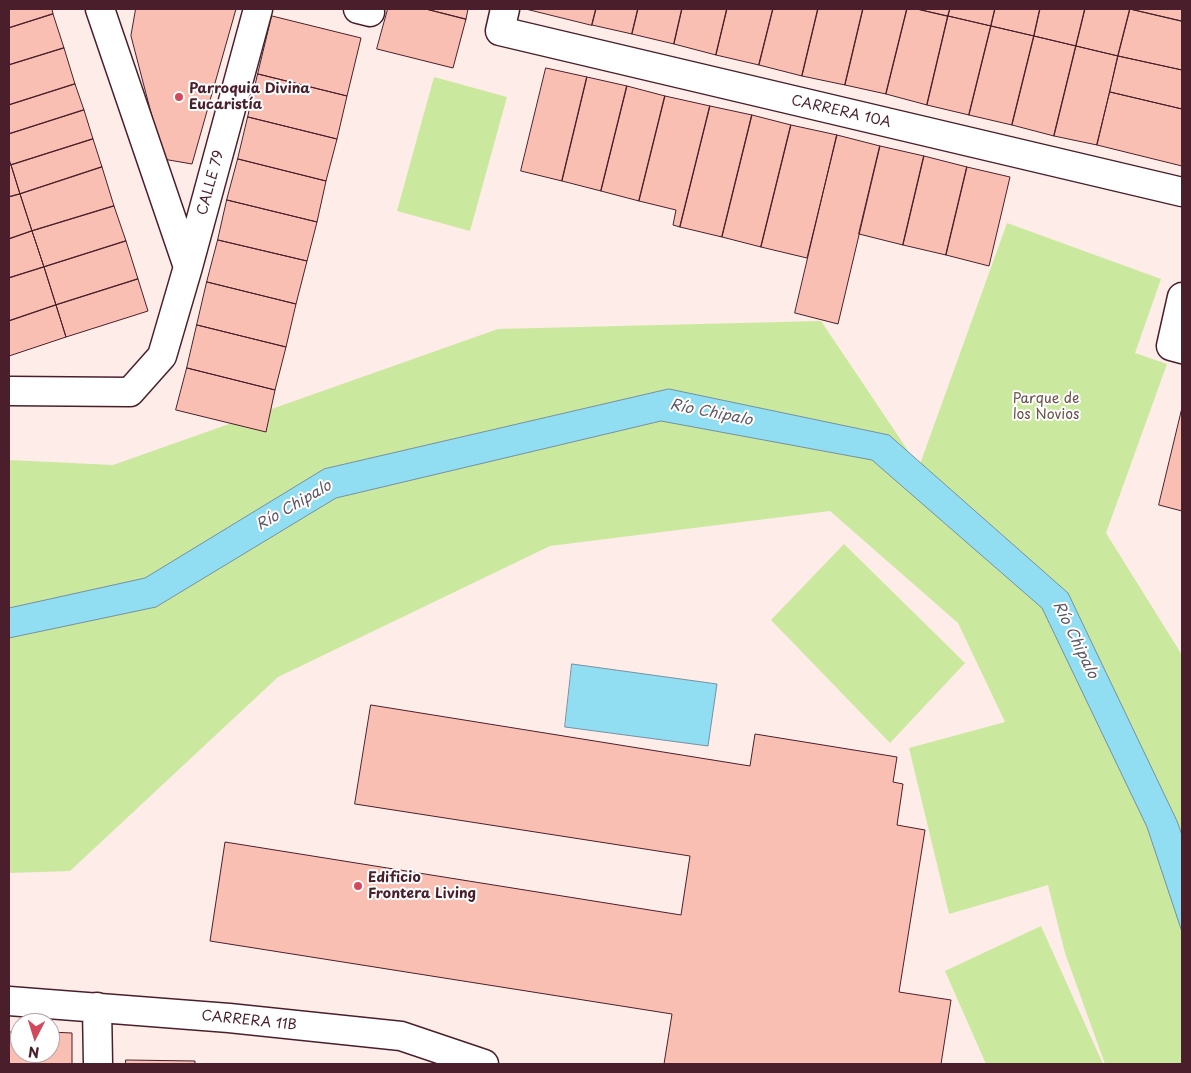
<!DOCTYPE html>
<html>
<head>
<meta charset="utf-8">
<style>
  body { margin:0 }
  #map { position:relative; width:1191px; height:1073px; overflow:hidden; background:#feece8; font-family:"Playpen Sans",sans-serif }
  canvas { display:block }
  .frame { position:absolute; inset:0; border:10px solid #4a1f2b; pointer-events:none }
  .north { position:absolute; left:10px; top:1013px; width:50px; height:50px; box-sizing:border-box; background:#fff; border:1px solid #b7a5aa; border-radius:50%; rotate:185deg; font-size:14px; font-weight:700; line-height:20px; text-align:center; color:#4a1f2b }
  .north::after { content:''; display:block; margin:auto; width:18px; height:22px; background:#d1495b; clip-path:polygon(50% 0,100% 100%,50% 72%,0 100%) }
</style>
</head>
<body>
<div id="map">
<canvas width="1191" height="1073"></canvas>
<div class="frame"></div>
<div class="north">N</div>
</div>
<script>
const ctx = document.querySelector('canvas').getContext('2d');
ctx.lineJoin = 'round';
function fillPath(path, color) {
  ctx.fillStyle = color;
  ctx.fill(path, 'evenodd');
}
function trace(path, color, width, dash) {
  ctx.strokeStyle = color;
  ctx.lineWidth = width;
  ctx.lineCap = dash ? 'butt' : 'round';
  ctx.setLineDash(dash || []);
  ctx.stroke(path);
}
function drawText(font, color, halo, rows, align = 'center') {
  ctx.font = font + ' "Playpen Sans",sans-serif';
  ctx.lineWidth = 4;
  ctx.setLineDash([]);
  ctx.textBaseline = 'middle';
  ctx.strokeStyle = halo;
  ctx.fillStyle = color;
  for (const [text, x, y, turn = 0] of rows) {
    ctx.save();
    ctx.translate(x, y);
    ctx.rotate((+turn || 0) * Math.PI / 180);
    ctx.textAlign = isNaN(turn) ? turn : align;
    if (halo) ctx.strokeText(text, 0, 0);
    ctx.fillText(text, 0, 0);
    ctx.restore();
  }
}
const green = new Path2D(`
  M434,77L507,97L470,231L397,211Z
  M1007,223L1161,279L1135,353L1167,364L1106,533L1182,655V1064H1105L1065,953L1048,885L949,914L909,748L1005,722L958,623L830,511L550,546L278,677L70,871L9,873V460L113,465L498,329L821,321L919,467Z
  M844,544L965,663L890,743L771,620Z
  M1041,926L1103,1064H986L945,971Z`);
const water = new Path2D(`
  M669,389L889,435L1068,593L1177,821L1182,835V932L1147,827L1042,608L872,460L661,421L336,498L156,607L9,638V608L145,578L324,469Z
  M572,664L717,684L708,746L565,727Z`);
const building = new Path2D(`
  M9,9H52L53,14L9,28Z
  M136,9H236L192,164L163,159L131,36Z
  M388,9H426L466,19L453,68L377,49Z
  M426,9H468L466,19Z
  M526,9H596L592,25Z
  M596,9H638L632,34L592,25Z
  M638,9H682L674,44L632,34Z
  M682,9H727L716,55L674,44Z
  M727,9H773L759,65L716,55Z
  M773,9H818L802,76L759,65Z
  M818,9H863L845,85L802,76Z
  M863,9H907L886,94L845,85Z
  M907,9H917L948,16L927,105L886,94Z
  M917,9H950L948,16Z
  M950,9H995L991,26L948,16Z
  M995,9H1040L1034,36L991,26Z
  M1040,9H1085L1076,46L1034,36Z
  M1085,9H1130L1118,56L1076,46Z
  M1130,9H1182V21Z
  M1130,9L1182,21V70L1118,56Z
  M53,14L64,48L9,65V28Z
  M272,16L361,38L347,96L258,74Z
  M948,16L991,26L969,115L927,105Z
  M991,26L1034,36L1012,125L969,115Z
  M1034,36L1076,46L1054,136L1012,125Z
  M1076,46L1118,56L1097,145L1054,136Z
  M64,48L75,84L9,105V65Z
  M1118,56L1182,70V109L1110,92Z
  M546,68L587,77L562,181L521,171Z
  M258,74L347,96L337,139L248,117Z
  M587,77L627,86L601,191L562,181Z
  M75,84L84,110L9,134V105Z
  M627,86L665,96L639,201L601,191Z
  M1110,92L1182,109V166L1097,145Z
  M665,96L710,106L680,227L673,225L676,210L639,201Z
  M710,106L752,115L722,237L680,227Z
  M84,110L93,139L11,165L9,159V134Z
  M752,115L791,125L761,247L722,237Z
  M248,117L337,139L326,181L238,159Z
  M791,125L837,135L807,258L761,247Z
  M837,135L880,146L838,324L795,313Z
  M93,139L102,167L20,194L11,165Z
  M880,146L924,156L903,245L859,234Z
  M924,156L967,167L946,255L903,245Z
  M238,159L326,181L317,222L227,200Z
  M9,165H11L20,194L9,197Z
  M102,167L114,206L32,231L20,194Z
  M967,167L1010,177L989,266L946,255Z
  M20,194L32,231L9,239V197Z
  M227,200L317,222L307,261L218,240Z
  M114,206L126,241L44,267L32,231Z
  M32,231L44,267L9,278V239Z
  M218,240L307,261L296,304L207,282Z
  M126,241L138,279L56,305L44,267Z
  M44,267L56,305L9,321V278Z
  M138,279L148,311L66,337L56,305Z
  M207,282L296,304L286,347L197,325Z
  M56,305L66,337L9,356V321Z
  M197,325L286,347L275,390L187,368Z
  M187,368L275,390L266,432L176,410Z
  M1182,408V511L1159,505Z
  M371,705L750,766L755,734L897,757L893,782L903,784L897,825L925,830L899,992L951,1000L941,1064H664L672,1014L210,941L225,842L681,915L690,856L355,804Z
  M9,1032H20V1053H50V1032L72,1033V1064H9Z
  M126,1060L195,1061V1064H126Z`);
const minor = new Path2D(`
  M100,9L188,267
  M358,9L370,12
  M505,9L500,31L1182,192
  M1182,297L1171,346L1182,349
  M9,391L130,392L162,356L188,267L258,9
  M9,1001L229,1018L401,1036L484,1064
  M97,1007L98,1064`);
const markers = [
  [179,97,5,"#d1495b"],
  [358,886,5,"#d1495b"]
];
const poiNames = [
  ["Parroquia Divina",189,89],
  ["Eucaristía",189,105],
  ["Edificio",368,878],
  ["Frontera Living",368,894]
];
const streetNames = [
  ["CARRERA 10A",841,112,13],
  ["CALLE 79",211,183,-75],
  ["CARRERA 11B",249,1021,6]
];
const parkNames = [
  ["Parque de",1046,399],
  ["los Novios",1046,415]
];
const waterNames = [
  ["Río Chipalo",711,413,11],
  ["Río Chipalo",294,506,-30],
  ["Río Chipalo",1075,640,64]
];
fillPath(green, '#cbe89f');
fillPath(water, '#91ddf1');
trace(water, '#7591a2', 1);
fillPath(building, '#fabfb3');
trace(building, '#4a1f2b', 1);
trace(minor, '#4a1f2b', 31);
trace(minor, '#fff', 28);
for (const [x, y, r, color] of markers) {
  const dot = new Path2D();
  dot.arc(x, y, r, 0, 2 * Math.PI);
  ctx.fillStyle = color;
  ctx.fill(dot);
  trace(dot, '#fff', 2);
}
drawText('bold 14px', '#4a1f2b', '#fff', poiNames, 'left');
drawText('14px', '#4a1f2b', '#fff', streetNames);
drawText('14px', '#6a5148', '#fff', parkNames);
drawText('italic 15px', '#5f5866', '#fff', waterNames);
</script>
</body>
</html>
